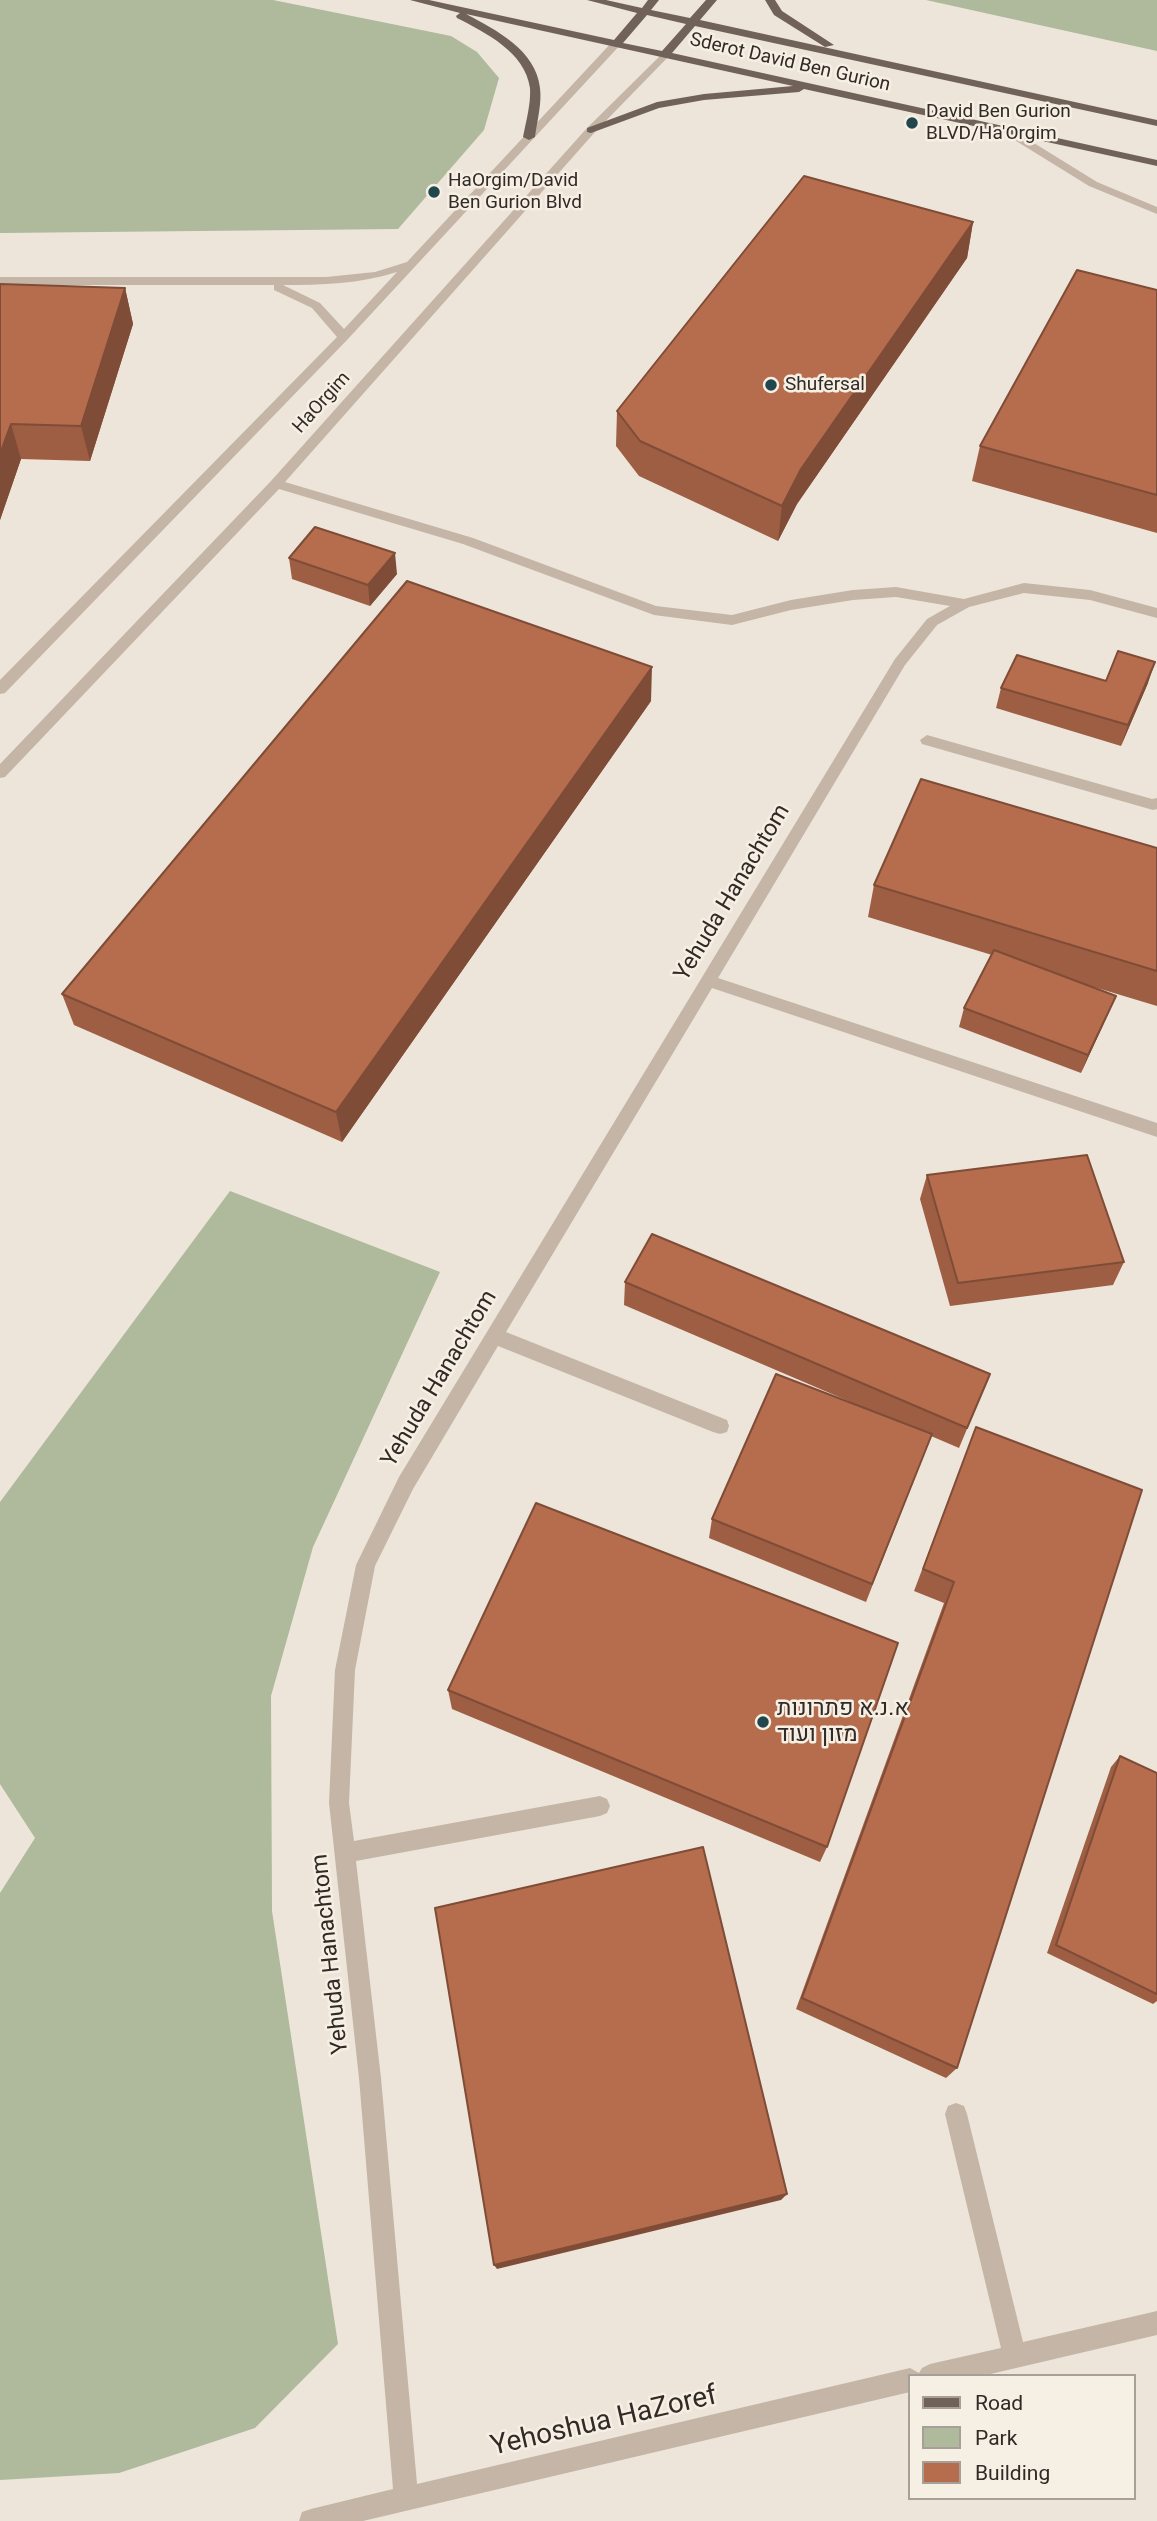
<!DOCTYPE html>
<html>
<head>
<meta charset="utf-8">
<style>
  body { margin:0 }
  #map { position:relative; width:1157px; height:2521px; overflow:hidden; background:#ede5d9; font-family:Roboto,sans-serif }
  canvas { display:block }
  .legend { position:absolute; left:908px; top:2374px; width:228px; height:126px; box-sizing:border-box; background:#f6efe4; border:2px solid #a7a098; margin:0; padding:9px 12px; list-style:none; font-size:21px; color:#312a26 }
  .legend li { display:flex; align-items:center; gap:14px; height:35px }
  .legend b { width:35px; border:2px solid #a7a098 }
</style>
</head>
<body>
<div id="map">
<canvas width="1157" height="2521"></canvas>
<ul class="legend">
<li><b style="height:9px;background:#716259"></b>Road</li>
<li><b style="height:19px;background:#aeba9b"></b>Park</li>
<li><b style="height:19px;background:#b66d4e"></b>Building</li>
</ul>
</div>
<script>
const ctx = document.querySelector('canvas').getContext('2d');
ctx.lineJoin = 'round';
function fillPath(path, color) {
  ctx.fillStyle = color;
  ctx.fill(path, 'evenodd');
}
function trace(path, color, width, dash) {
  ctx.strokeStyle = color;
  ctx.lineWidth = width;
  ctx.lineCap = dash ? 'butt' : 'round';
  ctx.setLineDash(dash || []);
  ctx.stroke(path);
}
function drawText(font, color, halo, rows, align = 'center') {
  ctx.font = font + ' Roboto,Heebo,sans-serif';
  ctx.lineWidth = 5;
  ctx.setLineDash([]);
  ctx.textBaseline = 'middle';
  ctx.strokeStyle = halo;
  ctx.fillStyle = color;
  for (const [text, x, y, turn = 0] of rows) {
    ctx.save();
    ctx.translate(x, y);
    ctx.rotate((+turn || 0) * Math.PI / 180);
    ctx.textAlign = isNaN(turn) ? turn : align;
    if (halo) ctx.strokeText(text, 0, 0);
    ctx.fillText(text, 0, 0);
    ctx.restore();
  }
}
const green = new Path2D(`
  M0,0H273L451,36L477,52L499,78L484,130L398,229L0,233Z
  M926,0H1157V51Z
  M230,1191L440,1272L313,1547L271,1696L272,1911L338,2344L255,2428L119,2473L0,2480V1893L35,1838L0,1784V1502Z`);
const minor = new Path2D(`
  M613,41L622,43L347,340L5,693L0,694V680L337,337L312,308L274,290V285H0V277H326L375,272L407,262ZM397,272L344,329L320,303L283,285C321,285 360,284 397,272Z
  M666,50L670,51V55L595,132L285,482L473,538L656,606L732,615L791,600L853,590L896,587L964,599L1024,583L1090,590L1157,608V618L1090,600L1024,593L969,607L937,625L905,665L718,978L1157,1123V1137L712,988L506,1332L727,1420L729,1426L727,1432L720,1434L713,1432L498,1346L413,1489L375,1566L355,1670L349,1803L354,1841L600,1796L607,1799L610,1806L607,1813L600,1816L356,1861L381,2078L417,2484L910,2368L919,2373L922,2368L930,2364L1001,2348L945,2114L948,2106L956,2103L964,2106L967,2114L1023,2342L1157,2311V2335L982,2376H910V2392L363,2521H299L302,2512L311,2509L393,2489L359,2078L329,1803L335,1670L356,1565L399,1477L895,659L927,619L950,606L896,597L853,600L791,610L732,625L654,615L463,544L279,489L5,777L0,778V764L271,481L587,128Z
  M1000,127H1008L1097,182L1157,207V214L1089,186L1000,131Z
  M927,735L1152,799L1157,798V809L1153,810L922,744L920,740Z`);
const major = new Path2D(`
  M410,0H429L614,40L637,13L587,0H606L642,8L648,0H659L651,10L690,18L706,0H717L700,20L1157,120V126L695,26L672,53L1157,160V166L804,89L799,92L704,100L659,108L591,133L587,132V128L657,102L704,94L793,86L466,14C496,30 536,50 540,88C542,104 537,121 535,137L529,140L523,137C526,121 531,104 530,88C525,52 486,33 457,18L456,16L460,13ZM647,15L686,24L662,51L623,43Z
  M765,0H775L782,11L834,45L825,47L774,15Z`);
const wall = new Path2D(`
  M973,222L967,258L797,504L778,541L639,476L616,446L617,411Z
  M0,284L125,288L133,324L90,461L21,459L0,520Z
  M1157,290V533L972,481L980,446Z
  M289,558L397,574L370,606L292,579Z
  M1106,681L1148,683L1121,746L996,708L1001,688Z
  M651,701L342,1142L74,1025L62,994Z
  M1157,848V1006L1084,984L1108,1014L1081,1073L959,1027L964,1008L992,955L868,917L874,885Z
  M927,1175L1124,1262L1113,1285L950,1306L920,1199Z
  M625,1282L990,1374L959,1448L931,1436L866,1602L709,1538L712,1519L867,1409L624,1305Z
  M976,1427L957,2068L946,2078L796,2009L944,1603L914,1591Z
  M448,1690L827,1847L820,1862L452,1709Z
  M1120,1756L1157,1773V2001L1153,2004L1047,1953L1111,1767Z`);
const shadedWall = new Path2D(`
  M973,222L967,258L797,504L778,541L782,506L801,469Z
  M125,288L133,324L90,461L81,426Z
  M11,424L21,459L0,520V454Z
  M395,553L397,574L370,606L368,585Z
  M1155,662L1148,683L1121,746L1128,725Z
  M652,667L651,701L342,1142L336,1112Z
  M1116,996L1108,1014L1081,1073L1088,1055Z
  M787,2194L781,2200L497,2269L494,2265Z`);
const building = new Path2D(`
  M804,176L973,222L801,469L782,506L640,441L617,411Z
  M1077,270L1157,290V495L980,446Z
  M0,284L125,288L81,426L11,424L0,454Z
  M315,527L395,553L368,585L289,558Z
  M407,581L652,667L336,1112L62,994Z
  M1118,651L1155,662L1128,725L1001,688L1017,655L1106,681Z
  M921,779L1157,848V971L874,885Z
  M994,950L1116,996L1088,1055L964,1008Z
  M1087,1155L1124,1262L958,1283L927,1175Z
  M652,1234L990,1374L967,1428L625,1282Z
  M776,1374L932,1434L872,1584L712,1519Z
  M976,1427L1142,1490L957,2068L802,1998L954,1582L923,1569Z
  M536,1503L898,1643L827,1847L448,1690Z
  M1120,1756L1157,1773V1994L1056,1945Z
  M703,1847L787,2194L494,2265L435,1908Z`);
const markers = [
  [912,123,7,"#21474d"],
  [434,192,7,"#21474d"],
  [771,385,7,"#21474d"],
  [763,1722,7,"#21474d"]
];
const farStreetnames = [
  ["Sderot David Ben Gurion",790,63,13],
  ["HaOrgim",322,403,-48]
];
const farPoinames = [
  ["David Ben Gurion",926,112],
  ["BLVD/Ha'Orgim",926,134],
  ["HaOrgim/David",448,181],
  ["Ben Gurion Blvd",448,203],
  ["Shufersal",785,385]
];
const streetNames = [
  ["Yehuda Hanachtom",733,893,-59],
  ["Yehuda Hanachtom",440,1379,-59],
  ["Yehuda Hanachtom",331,1954,-96]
];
const poiNames = [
  ["א.נ.א פתרונות",777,1709],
  ["מזון ועוד",777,1735]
];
const nearStreetnames = [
  ["Yehoshua HaZoref",604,2422,-13]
];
fillPath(green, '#aeba9b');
fillPath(minor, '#c4b5a7');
fillPath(major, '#716259');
fillPath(wall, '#9d5e43');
fillPath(shadedWall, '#7f4c37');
fillPath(building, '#b66d4e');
trace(building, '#7f4c37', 2);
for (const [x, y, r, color] of markers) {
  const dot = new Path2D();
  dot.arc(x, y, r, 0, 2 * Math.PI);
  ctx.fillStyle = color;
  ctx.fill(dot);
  trace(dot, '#f6efe4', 2.5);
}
drawText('19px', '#312a26', '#f6efe4', farStreetnames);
drawText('19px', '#312a26', '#f6efe4', farPoinames, 'left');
drawText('23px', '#312a26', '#f6efe4', streetNames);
drawText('23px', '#312a26', '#f6efe4', poiNames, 'left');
drawText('28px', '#312a26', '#f6efe4', nearStreetnames);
</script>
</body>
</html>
